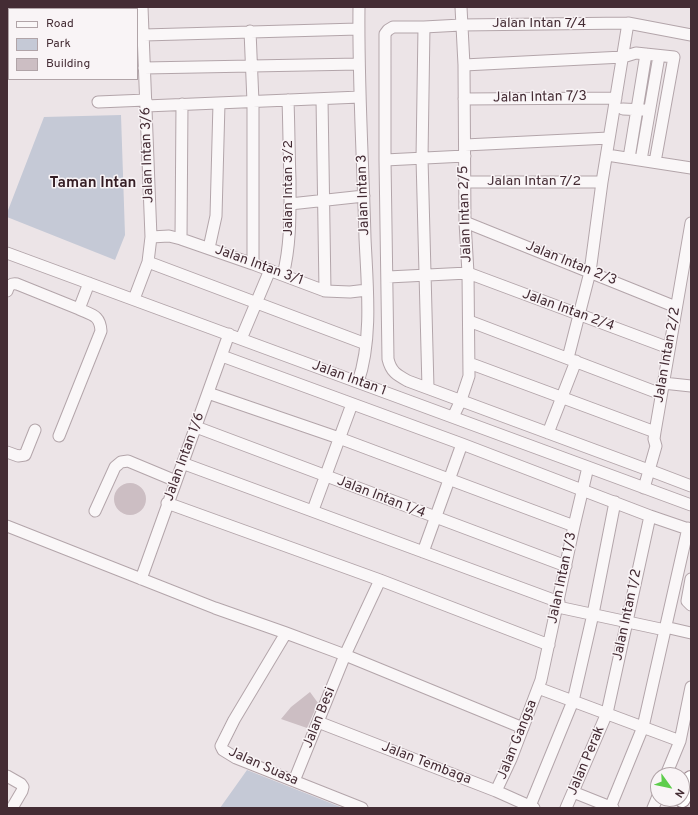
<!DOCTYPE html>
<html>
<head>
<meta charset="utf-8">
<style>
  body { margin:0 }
  #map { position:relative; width:698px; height:815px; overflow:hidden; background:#ece4e7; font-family:Overpass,sans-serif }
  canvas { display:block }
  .frame { position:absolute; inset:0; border:8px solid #442c34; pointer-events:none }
  .legend { position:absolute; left:8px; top:8px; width:130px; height:72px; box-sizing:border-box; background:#f9f4f6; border:1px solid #b1a4a8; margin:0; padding:5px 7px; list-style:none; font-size:12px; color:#442c34 }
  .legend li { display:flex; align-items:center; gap:8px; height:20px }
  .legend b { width:20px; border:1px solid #b1a4a8 }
  .north { position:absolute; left:650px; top:767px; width:40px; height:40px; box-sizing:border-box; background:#f9f4f6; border:1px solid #b1a4a8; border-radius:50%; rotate:123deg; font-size:11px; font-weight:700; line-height:16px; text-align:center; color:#442c34 }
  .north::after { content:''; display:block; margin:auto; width:14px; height:18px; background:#5ecd4c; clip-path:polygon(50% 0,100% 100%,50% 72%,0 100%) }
</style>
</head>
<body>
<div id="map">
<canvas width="698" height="815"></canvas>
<div class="frame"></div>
<ul class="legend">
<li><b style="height:5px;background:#faf7f8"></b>Road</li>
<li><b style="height:11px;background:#c5c9d6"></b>Park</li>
<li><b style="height:11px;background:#ccbec3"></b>Building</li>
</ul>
<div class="north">N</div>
</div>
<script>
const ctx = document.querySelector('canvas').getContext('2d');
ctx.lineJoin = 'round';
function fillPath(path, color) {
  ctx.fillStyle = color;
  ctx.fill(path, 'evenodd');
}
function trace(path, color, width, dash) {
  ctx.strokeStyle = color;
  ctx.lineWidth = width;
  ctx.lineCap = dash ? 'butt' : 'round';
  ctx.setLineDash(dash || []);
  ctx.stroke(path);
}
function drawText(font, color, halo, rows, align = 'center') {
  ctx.font = font + ' Overpass,sans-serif';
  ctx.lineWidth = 3;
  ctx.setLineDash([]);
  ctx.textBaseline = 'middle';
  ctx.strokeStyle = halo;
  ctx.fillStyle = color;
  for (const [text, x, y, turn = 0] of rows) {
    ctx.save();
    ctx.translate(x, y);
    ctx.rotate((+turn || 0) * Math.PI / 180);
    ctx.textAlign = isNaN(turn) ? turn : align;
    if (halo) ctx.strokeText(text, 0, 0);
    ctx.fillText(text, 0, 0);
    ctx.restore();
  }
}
const green = new Path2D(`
  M121,115L125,235L115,260L7,217V213L44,117Z
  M247,770L343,808H220Z`);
const building = new Path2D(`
  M114 499a16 16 0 1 1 32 0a16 16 0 1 1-32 0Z
  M310,692L318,703L307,728L281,719L291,707Z`);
const minor = new Path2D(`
  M7,9H9
  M23,9L115,7
  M424,27L422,158L428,388
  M250,31L253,102V264
  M144,35L358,29
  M464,65L623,57L636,53L674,57L655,162
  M144,68L359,64
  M322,99L325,291
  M464,99L616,98
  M98,102L146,100
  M146,106L360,97
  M623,109L644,110
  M465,145L609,138
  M607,155L691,168
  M629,158L646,54
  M385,160L465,156
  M641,160L659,56
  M465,182H602
  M290,204L364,196
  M465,222L676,307
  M151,237L169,236L181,239L253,264L325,291L350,292L367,290
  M181,239L182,104
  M209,248L216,216L219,103
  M7,253L691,505
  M148,262L366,344
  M283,275C291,244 290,212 290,180C289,154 289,127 288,100
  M388,277L468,273L669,348
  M7,291C9,285 11,283 17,284L79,309L89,283
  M134,299L148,262L151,237L142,7
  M469,321L661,394
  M241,339L270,270
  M222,356L462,444L650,516L691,530
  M568,358L590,272L602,182L628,23
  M469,363L655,432
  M358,382C373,339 367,283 365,238C363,161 358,84 359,7
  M663,383L691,386
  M208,393L339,438L574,526
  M453,417L461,400L469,376L468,273L465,222L464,65L461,7
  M196,427L566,566
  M548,433L576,361
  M59,436L101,331C100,315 92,315 79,309
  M7,452L18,456L25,455L35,430
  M182,463L559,602
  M643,468L408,381C397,375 391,372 388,359L385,160V34L388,30L393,27H424L461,25L628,23L691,35
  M649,470L691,486
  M644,488L656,446L654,439L655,432L691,223
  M167,503L380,580L549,645
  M313,510L352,404
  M95,511L115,467L121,462L128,461L176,481
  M7,526L215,608L286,633L345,655L523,728
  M423,552L462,444
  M141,579L229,334
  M691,579L687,601L691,605
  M558,607L665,630
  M665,627L691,633
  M286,633L234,720L221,746L223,750L236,758L362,808
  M538,688L680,741
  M318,722L496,791L534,808
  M666,775L680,741L691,687
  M7,776L21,784L23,787L22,791L12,808
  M294,781L345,655L380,580
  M496,791L511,759L541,680L574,526L588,467
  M573,792L613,808
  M530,806L573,701L593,614L615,502
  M566,808L607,713L650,516
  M610,808L643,727L688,528
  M653,808L658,796`);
const highway = new Path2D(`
  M682,799L691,779`);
const streetNames = [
  ["Jalan Intan 7/4",539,24],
  ["Jalan Intan 7/3",540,98,-1],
  ["Jalan Intan 3/6",148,155,-92],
  ["Jalan Intan 7/2",534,182],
  ["Jalan Intan 3/2",289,188,-90],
  ["Jalan Intan 3",364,195,-92],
  ["Jalan Intan 2/5",466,214,-92],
  ["Jalan Intan 2/3",571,264,22],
  ["Jalan Intan 3/1",259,266,20],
  ["Jalan Intan 2/4",568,311,20],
  ["Jalan Intan 2/2",668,355,-80],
  ["Jalan Intan 1",349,379,20],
  ["Jalan Intan 1/6",185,457,-70],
  ["Jalan Intan 1/4",381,498,21],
  ["Jalan Intan 1/3",563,578,-78],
  ["Jalan Intan 1/2",628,615,-78],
  ["Jalan Besi",320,718,-68],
  ["Jalan Gangsa",518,740,-68],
  ["Jalan Perak",587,761,-67],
  ["Jalan Tembaga",426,764,21],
  ["Jalan Suasa",263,767,24]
];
const neighbourhoodNames = [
  ["Taman Intan",93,184]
];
fillPath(green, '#c5c9d6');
fillPath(building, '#ccbec3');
trace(minor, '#b3a5aa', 13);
trace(highway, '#a28c94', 18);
trace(minor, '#faf7f8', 11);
trace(highway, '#fff', 16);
drawText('14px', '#442c34', '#f9f4f6', streetNames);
drawText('bold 15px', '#351e25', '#f9f4f6', neighbourhoodNames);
</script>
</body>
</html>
